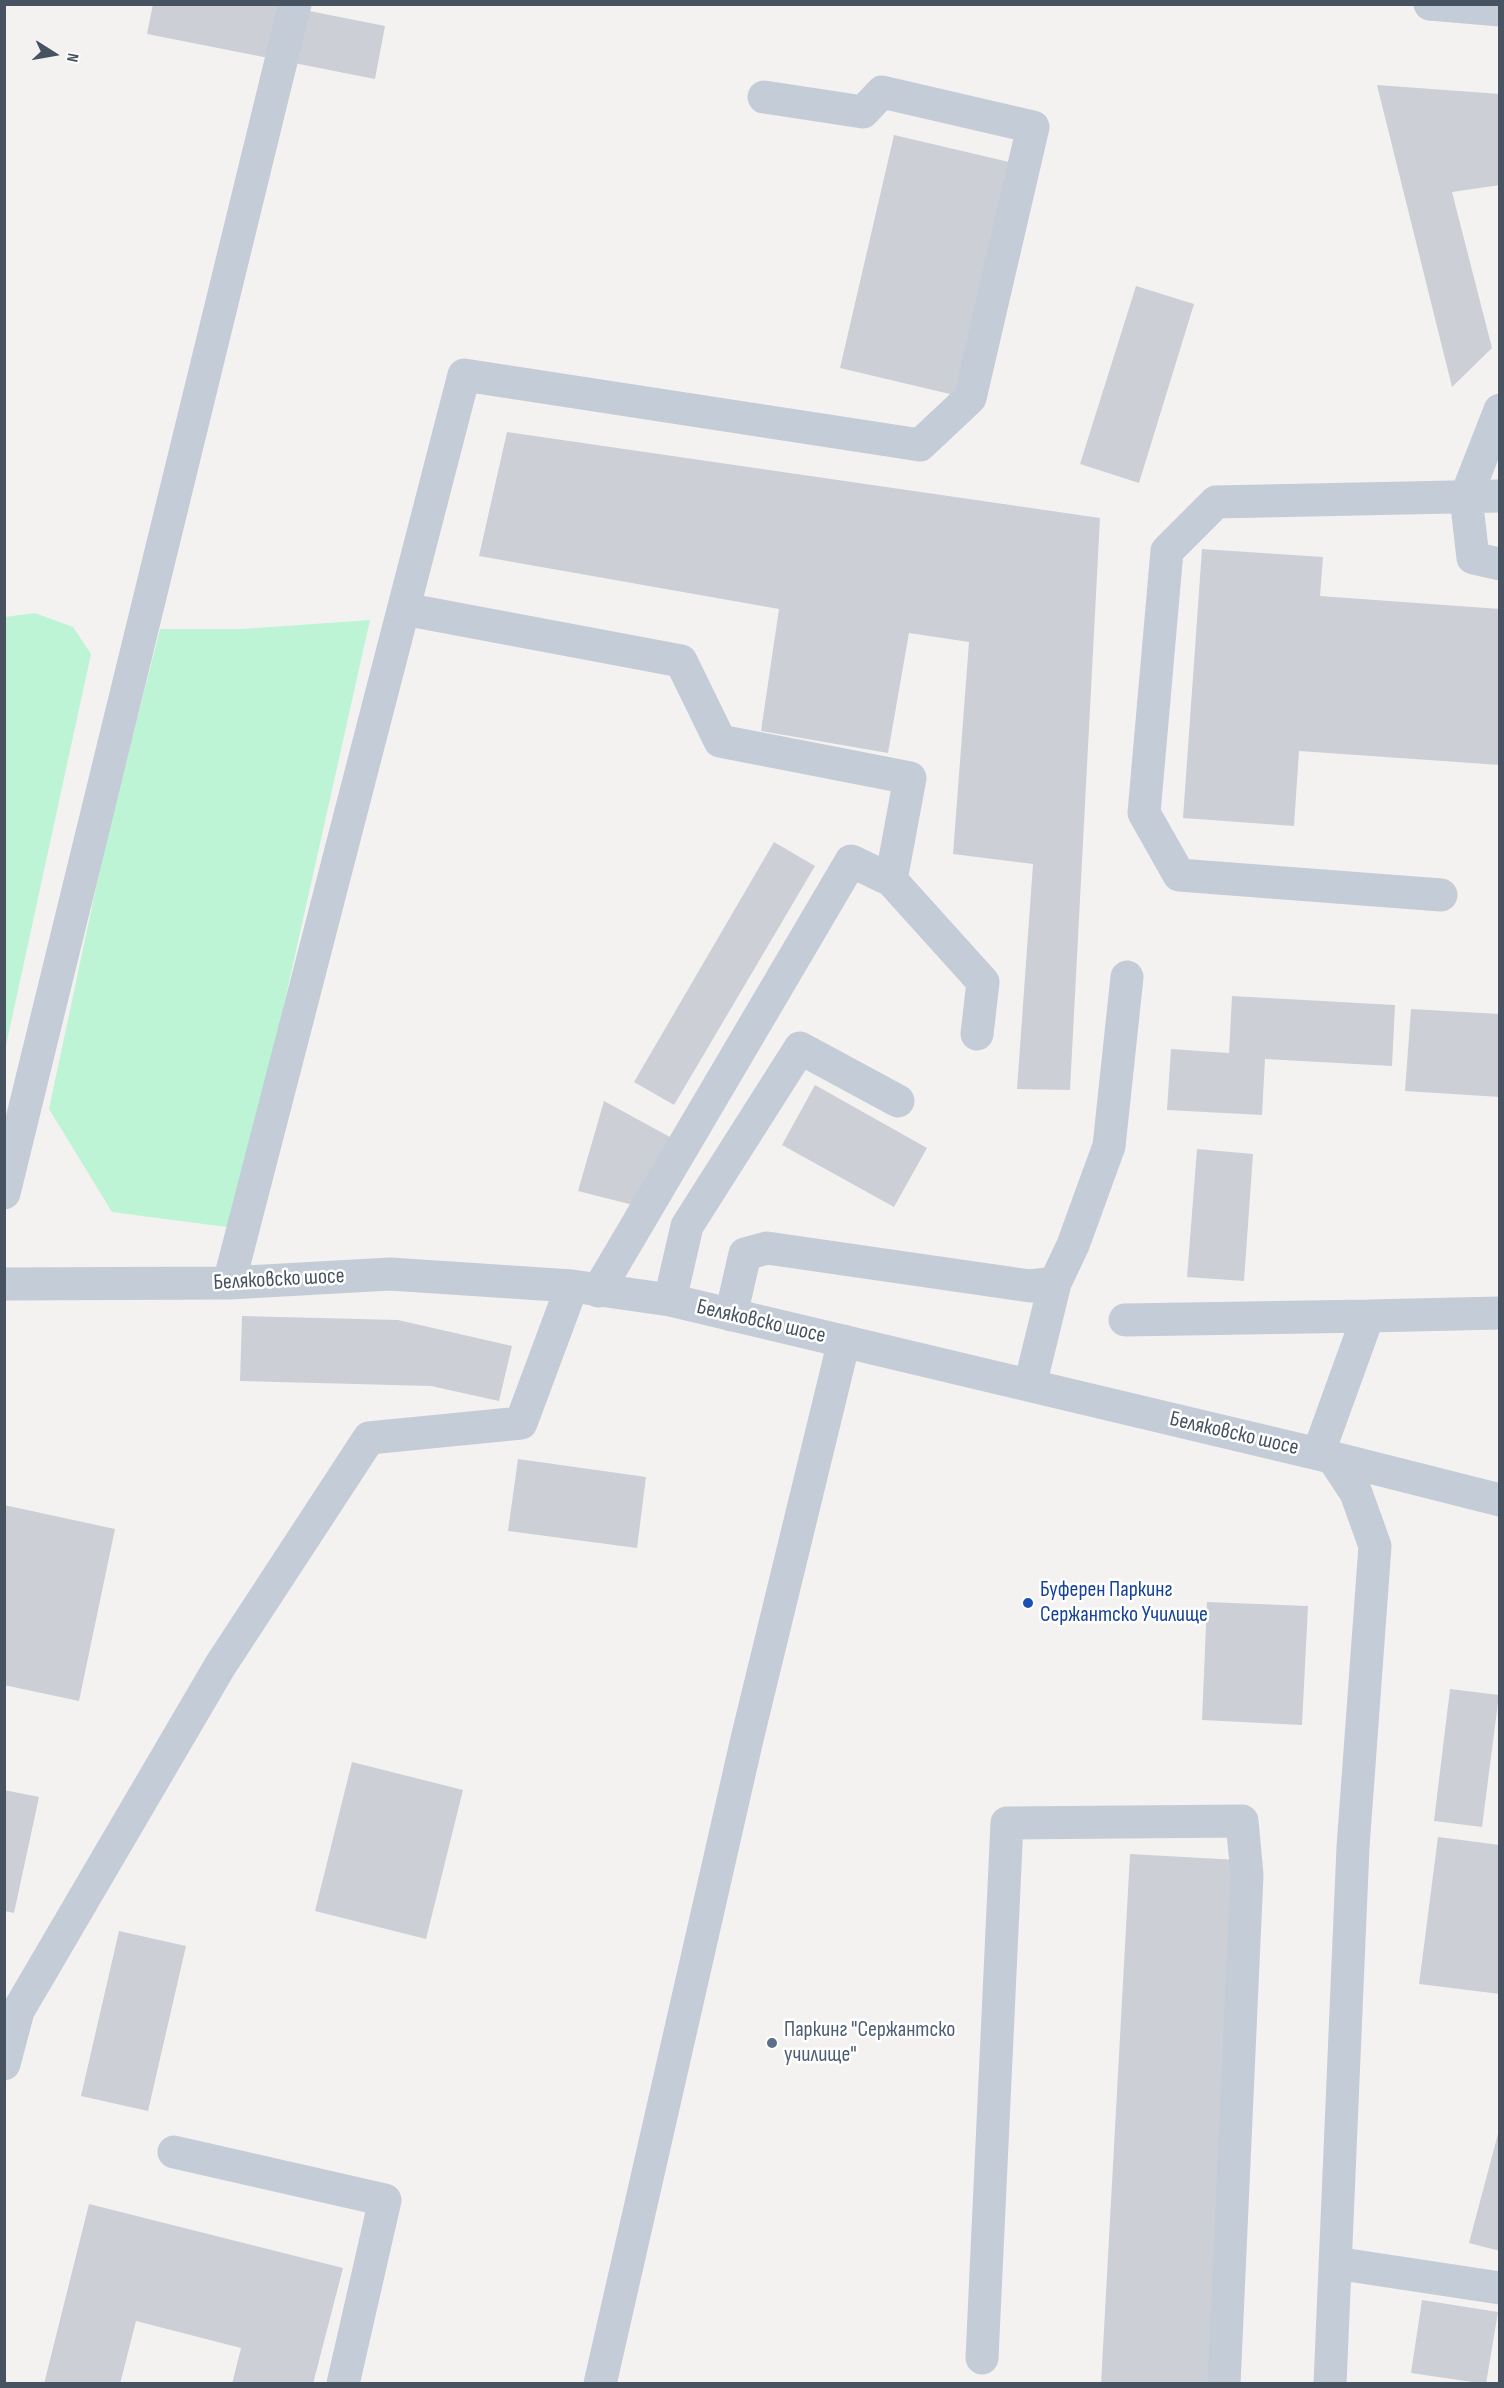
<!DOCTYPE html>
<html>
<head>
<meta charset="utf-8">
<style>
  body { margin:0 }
  #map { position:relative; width:1504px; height:2388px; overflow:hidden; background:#f4f1f1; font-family:"Sofia Sans Condensed",sans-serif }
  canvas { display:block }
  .frame { position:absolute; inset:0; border:6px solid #475361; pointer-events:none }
  .north { position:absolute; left:24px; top:24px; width:60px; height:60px; -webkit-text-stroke:4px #fff; paint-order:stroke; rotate:101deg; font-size:16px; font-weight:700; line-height:24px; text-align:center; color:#475361 }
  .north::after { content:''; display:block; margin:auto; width:21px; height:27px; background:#475361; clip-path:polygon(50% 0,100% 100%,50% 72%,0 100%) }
</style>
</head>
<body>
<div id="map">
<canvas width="1504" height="2388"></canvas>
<div class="frame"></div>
<div class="north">N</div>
</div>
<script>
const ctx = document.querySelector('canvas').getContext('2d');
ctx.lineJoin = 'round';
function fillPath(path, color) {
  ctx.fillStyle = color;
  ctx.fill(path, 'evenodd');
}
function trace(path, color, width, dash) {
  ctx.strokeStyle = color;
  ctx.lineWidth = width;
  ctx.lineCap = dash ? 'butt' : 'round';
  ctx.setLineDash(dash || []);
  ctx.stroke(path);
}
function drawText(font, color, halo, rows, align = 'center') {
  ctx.font = font + ' "Sofia Sans Condensed",sans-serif';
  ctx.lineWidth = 5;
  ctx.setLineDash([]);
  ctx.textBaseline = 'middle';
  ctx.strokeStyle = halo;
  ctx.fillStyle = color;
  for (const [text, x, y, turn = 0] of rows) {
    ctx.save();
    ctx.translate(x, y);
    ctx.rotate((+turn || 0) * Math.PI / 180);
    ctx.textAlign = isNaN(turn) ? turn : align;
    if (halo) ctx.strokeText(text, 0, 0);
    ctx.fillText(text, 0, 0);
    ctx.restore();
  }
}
const green = new Path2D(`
  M35,613L73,627L91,654L5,1050V617Z
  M370,620L234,1228L112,1212L49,1109L105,845L160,629H243Z`);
const building = new Path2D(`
  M153,4H274L385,26L375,79L147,34Z
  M1377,85L1500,94V185L1452,192L1492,348L1452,387Z
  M894,135L1009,162L954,395L840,368Z
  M1136,286L1194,304L1139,483L1080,464Z
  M507,432L1100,518L1070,1090L1017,1089L1033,864L953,854L969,642L909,633L888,753L761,731L779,609L479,556Z
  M1202,549L1323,557L1320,596L1500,609V765L1299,751L1294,826L1183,818Z
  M774,842L815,866L674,1105L634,1082Z
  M1232,996L1395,1005L1392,1066L1265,1059L1262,1115L1167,1110L1171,1049L1229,1053Z
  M1411,1009L1500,1014V1097L1405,1091Z
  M815,1085L927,1148L894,1207L782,1145Z
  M604,1101L681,1143L641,1207L578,1191Z
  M1197,1149L1253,1154L1244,1281L1187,1277Z
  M242,1316L398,1320L512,1346L499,1401L431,1386L240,1381Z
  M518,1459L646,1477L637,1548L508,1531Z
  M4,1505L115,1529L79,1701L4,1685Z
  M1207,1602L1308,1606L1302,1725L1202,1720Z
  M1450,1689L1499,1695L1482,1827L1434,1821Z
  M352,1762L463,1790L426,1939L315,1911Z
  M4,1790L39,1797L14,1913L4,1911Z
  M1438,1837L1500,1845V1994L1419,1984Z
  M1130,1854L1238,1860L1210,2384H1101Z
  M119,1931L186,1946L148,2111L81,2096Z
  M1499,2130H1500V2251L1469,2243Z
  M89,2204L343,2268L313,2384H232L241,2348L136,2321L120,2384H44Z
  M1422,2300L1498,2312L1486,2384L1411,2373Z`);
const minor = new Path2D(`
  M1430,4L1500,10
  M1500,410L1466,497L1473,558L1500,564
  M404,609L681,661L720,741L910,778L891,880
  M1441,895L1179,875L1144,813L1167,551L1216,502L1500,496
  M4,1193L295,4
  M229,1283L464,375L920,445L970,398L1033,127L882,92L863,112L764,97
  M4,1284L229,1283L390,1274L572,1286L670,1300L1318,1454L1500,1500
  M598,1291L851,861L891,880L983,982L977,1034
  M670,1300L687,1226L800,1048L898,1101
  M731,1315L745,1254L767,1248L1030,1286L1055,1283L1073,1245L1109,1146L1127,977
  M1125,1320L1368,1316
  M1030,1385L1055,1283
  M1318,1454L1368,1316L1500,1313
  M4,2064L18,2011L220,1666L369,1438L521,1423L572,1286
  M174,2152L385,2200L343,2384
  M1335,2263L1500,2288
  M982,2358L1007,1823L1242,1821L1247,1875L1224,2384
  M600,2384L747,1739L844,1341
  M1330,2384L1353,1847L1375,1546L1356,1493L1333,1458`);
const markers = [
  [1028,1603,6,"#1a4fb4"],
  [772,2043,6,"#5c6f8a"]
];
const streetNames = [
  ["Беляковско шосе",279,1280,-3],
  ["Беляковско шосе",761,1322,13],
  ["Беляковско шосе",1234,1434,13]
];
const transitNames = [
  ["Буферен Паркинг",1040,1590],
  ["Сержантско Училище",1040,1615]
];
const serviceNames = [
  ["Паркинг \"Сержантско",784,2030],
  ["училище\"",784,2055]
];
fillPath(green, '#bdf4d6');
fillPath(building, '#cdcfd7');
trace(minor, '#c4ccd7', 33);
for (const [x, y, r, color] of markers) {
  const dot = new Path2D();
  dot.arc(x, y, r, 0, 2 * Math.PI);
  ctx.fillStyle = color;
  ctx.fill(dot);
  trace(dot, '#fff', 2);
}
drawText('22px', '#475361', '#fff', streetNames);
drawText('22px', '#164399', '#fff', transitNames, 'left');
drawText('22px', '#4e5e75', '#fff', serviceNames, 'left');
</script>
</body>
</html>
